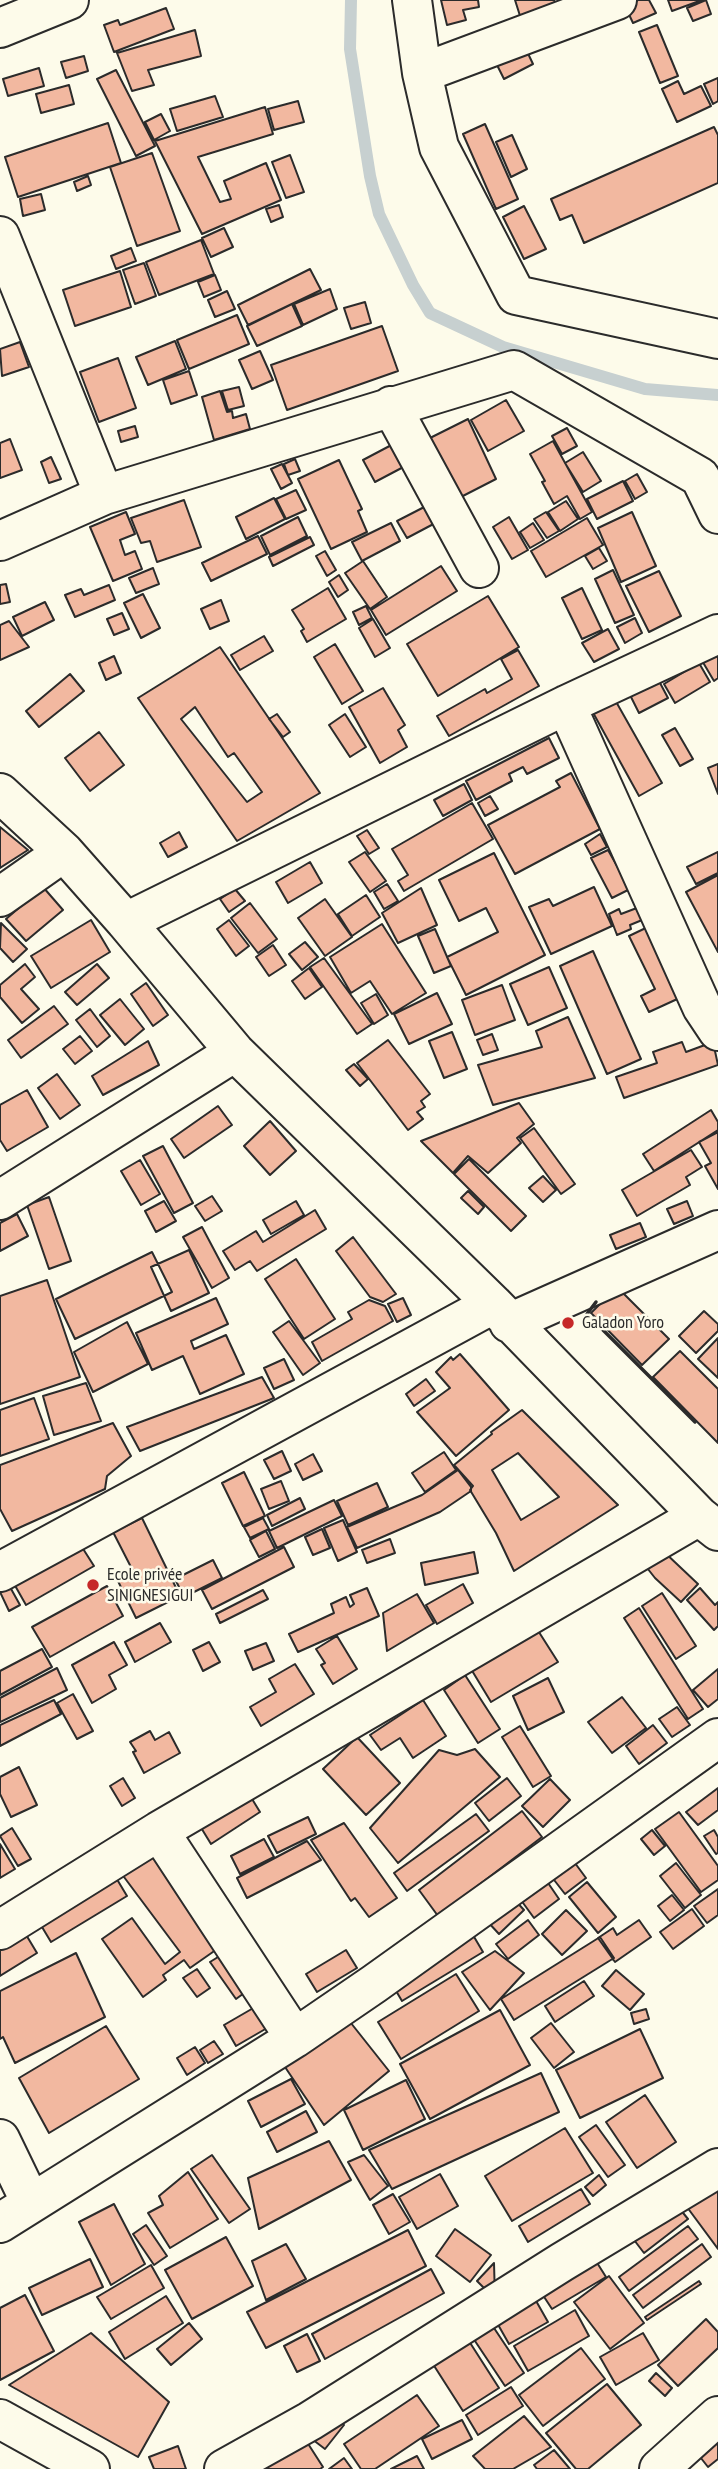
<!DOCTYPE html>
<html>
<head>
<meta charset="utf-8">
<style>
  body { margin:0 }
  canvas { display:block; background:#fdfbea }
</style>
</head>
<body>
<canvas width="718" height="2469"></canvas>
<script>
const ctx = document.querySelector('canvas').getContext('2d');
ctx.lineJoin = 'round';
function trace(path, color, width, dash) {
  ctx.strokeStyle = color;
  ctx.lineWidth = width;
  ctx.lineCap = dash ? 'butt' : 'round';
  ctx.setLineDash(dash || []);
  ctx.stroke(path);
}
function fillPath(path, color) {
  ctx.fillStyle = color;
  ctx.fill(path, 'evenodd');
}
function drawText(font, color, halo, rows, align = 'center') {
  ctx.font = font + ' "PT Sans Narrow",sans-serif';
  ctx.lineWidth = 5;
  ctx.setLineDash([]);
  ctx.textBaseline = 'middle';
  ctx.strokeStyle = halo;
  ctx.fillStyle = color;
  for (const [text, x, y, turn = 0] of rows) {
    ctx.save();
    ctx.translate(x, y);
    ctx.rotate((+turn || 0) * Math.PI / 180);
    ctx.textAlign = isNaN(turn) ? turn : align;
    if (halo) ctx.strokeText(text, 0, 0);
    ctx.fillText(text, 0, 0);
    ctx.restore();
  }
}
const stream = new Path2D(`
  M351,0L350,49L370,176L379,214L413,285L430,313L503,347L645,389L718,395`);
const building = new Path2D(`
  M441,0H478L479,7L463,10L466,20L447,25Z
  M515,0H554L557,8L521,19Z
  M638,0H649L656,13L633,23L625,6Z
  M668,0H702L672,11Z
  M706,0L711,14L693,21L687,8Z
  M166,8L174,29L114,52L104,25L118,20L120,25Z
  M657,25L678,76L660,83L639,32Z
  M195,30L201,56L148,70L154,85L132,91L117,53Z
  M523,43L533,64L504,79L493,57Z
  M84,56L88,71L66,78L61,62Z
  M39,68L44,86L8,96L3,79Z
  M116,70L155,146L136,156L97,79Z
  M718,78V101L713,104L704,84Z
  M678,81L684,94L701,86L711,106L677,122L662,89Z
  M69,85L74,104L41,113L36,94Z
  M215,96L223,117L177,131L170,109Z
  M298,101L304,122L274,130L268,109Z
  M265,107L273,134L198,157L220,202L231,199L224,181L266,163L281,200L202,234L155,141Z
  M161,114L170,131L154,140L145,122Z
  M108,123L121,163L18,197L5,157Z
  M485,124L518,199L496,209L463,134Z
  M714,127L718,135V183L584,243L572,215L560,220L551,199Z
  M512,135L527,169L511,177L496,142Z
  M152,153L180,231L137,246L110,167Z
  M290,155L304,192L286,198L272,162Z
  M88,176L91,185L77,191L74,182Z
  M41,194L45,210L23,216L20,199Z
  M279,205L283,217L271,222L266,209Z
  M524,206L546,249L524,259L503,217Z
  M224,228L233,247L211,257L202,238Z
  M201,240L214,274L159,295L146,262Z
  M131,248L136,261L116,269L111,256Z
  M144,263L156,296L135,304L123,270Z
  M310,269L321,290L248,325L238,305Z
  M120,271L131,307L75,326L63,290Z
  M215,275L221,290L204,297L198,282Z
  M330,289L337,309L303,325L294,304Z
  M227,291L235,309L215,317L208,300Z
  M365,302L371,323L351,329L344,308Z
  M292,304L302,326L257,346L247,326Z
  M237,315L249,344L189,369L177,340Z
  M382,326L398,371L287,410L271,365Z
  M175,341L186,369L148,385L136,357Z
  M20,342L29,367L2,376L0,349Z
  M260,351L273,380L252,389L239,360Z
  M118,358L136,408L99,422L80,372Z
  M189,371L197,395L171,404L163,380Z
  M239,387L244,406L228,410L222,391Z
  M220,391L227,412L232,411L233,418L246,414L250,429L214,440L202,397Z
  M506,400L524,431L488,451L471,420Z
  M468,419L496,479L457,499L426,440Z
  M135,426L138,437L121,442L118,431Z
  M567,428L577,446L562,454L552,436Z
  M10,439L22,470L0,478V443Z
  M399,441L411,463L375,482L363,460Z
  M553,441L592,512L580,519L567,496L554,504L542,482L545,481L530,454Z
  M583,452L601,481L583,492L565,463Z
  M51,457L61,479L49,483L41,462Z
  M295,459L300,471L288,475L284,464Z
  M339,460L362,509L358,511L367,532L331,549L298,479Z
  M282,464L292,483L281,489L271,469Z
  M637,474L647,492L635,499L625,481Z
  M623,481L633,501L597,519L587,499Z
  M296,490L306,510L286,519L276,499Z
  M274,498L285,519L246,539L236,517Z
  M184,500L201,547L157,562L150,541L141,543L131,518Z
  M566,501L578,519L560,531L548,512Z
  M432,503L441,520L407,538L397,521Z
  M126,512L135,534L120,540L125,555L135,551L142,569L113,581L90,527Z
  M546,512L559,531L547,538L534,519Z
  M632,512L656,566L621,582L598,528Z
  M298,517L307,536L270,555L261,536Z
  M509,517L528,550L512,559L493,527Z
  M587,518L603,545L546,577L531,551Z
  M391,523L400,541L362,561L352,542Z
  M533,523L544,540L530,548L520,532Z
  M258,536L267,554L211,581L202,563Z
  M310,537L314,545L273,566L269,557Z
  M599,548L607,561L593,569L585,556Z
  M325,551L336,570L327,576L316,556Z
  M363,561L387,597L370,609L345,573Z
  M441,566L457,591L386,635L371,610Z
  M153,568L159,584L136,593L129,578Z
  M613,570L634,615L615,623L595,579Z
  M659,571L681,616L649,632L626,586Z
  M339,575L348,590L338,597L329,582Z
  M6,584L10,602L0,604V585Z
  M109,585L115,600L75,617L65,595L81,589L84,595Z
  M328,588L346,619L307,642L301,631L304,629L292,610Z
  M582,588L602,630L582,639L562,598Z
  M143,594L160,628L141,638L124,603Z
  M488,596L519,647L438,696L407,644Z
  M221,600L229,621L210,629L201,609Z
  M45,602L54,620L22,636L13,617Z
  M366,606L372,618L359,625L353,612Z
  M122,613L129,629L114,635L107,619Z
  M635,618L642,633L625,643L617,627Z
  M373,619L390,648L375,657L359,628Z
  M9,621L29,647L0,660V625Z
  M608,629L619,649L594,662L582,643Z
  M264,636L273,651L240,670L231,655Z
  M335,644L363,691L342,704L314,657Z
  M220,647L320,793L237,841L138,698ZM195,707L228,757L234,753L262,792L247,802L181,719Z
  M718,649V678L714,681L701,659Z
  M518,650L539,686L449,736L437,716L485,689L487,693L512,679L501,659Z
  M114,656L121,673L106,680L99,663Z
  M699,663L710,682L675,703L664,684Z
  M651,666L668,698L639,713L623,681Z
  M70,674L84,691L39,727L26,711Z
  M383,688L405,725L398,730L407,747L380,763L349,707Z
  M610,691L662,783L639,796L591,709Z
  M277,714L290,732L283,737L269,719Z
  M345,714L366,747L350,757L329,725Z
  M675,728L693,759L680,766L662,735Z
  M99,732L124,765L90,791L65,758Z
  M549,738L559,758L527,774L523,767L509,774L512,781L476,800L466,781Z
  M718,764V794L708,768Z
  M571,773L600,829L515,874L488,825L560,787L556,781Z
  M464,784L472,800L443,816L434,800Z
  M490,796L498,809L485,816L478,803Z
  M472,803L493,839L404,891L398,881L408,875L392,849Z
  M0,827L28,850L0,868Z
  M367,830L379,848L369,854L357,836Z
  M179,832L187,847L168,857L160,843Z
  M600,834L607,847L591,855L585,844Z
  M608,850L630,889L612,898L591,858Z
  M365,852L386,881L370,892L349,862Z
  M718,852V873L696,884L687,867Z
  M494,853L545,955L466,995L447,957L498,932L486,908L459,921L439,880Z
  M310,862L322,883L288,903L276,882Z
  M718,875V952L686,892Z
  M387,884L398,901L384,909L374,892Z
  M43,887L63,910L26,941L6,919Z
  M594,887L612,926L551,954L529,907L549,899L553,906Z
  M421,888L437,925L398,943L382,913Z
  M235,889L245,901L229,912L220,899Z
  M366,895L380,917L352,936L338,914Z
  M325,899L352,937L325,956L298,918Z
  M250,903L277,939L258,953L231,918Z
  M642,906L647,918L630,925L631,929L617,935L609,914L619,909L621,914Z
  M91,920L110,952L51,988L31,956Z
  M229,920L249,946L236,956L217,929Z
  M1,923L27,949L13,962L0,948Z
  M382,924L426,993L392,1014L370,981L351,993L330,957Z
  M652,925L686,995L649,1012L641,996L655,989L629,936Z
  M435,929L451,966L434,973L418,936Z
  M305,942L318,957L302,970L289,954Z
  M273,945L286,965L269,976L256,957Z
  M593,951L641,1059L607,1074L560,966Z
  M324,958L372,1024L357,1034L310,967Z
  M25,964L35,977L21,989L39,1009L22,1023L0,997V985Z
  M97,964L109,978L77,1005L65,992Z
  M549,967L567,1008L528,1025L510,984Z
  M309,968L322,987L305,999L292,981Z
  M146,983L168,1015L153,1026L131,994Z
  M502,985L515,1020L475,1035L462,1000Z
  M437,993L452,1024L409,1044L394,1014Z
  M376,994L388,1015L374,1024L361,1003Z
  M120,999L144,1029L125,1045L100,1015Z
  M54,1006L68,1024L21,1058L8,1040Z
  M90,1009L110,1036L97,1047L76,1020Z
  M568,1017L595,1078L493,1105L478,1065L542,1047L536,1031Z
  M452,1032L467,1069L444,1078L429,1041Z
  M492,1034L498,1050L483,1055L477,1040Z
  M80,1036L92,1051L75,1064L63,1049Z
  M388,1040L430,1094L421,1101L425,1107L417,1112L423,1119L408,1130L357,1063Z
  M148,1041L159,1065L103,1095L92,1076Z
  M682,1042L686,1052L713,1042L718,1065L624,1098L616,1077L657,1063L653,1052Z
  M354,1064L368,1079L360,1086L346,1070Z
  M57,1074L80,1105L60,1119L38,1088Z
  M27,1090L48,1127L7,1151L0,1140V1105Z
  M519,1103L534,1124L517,1138L521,1143L488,1173L468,1156L453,1173L421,1141Z
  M218,1106L232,1125L184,1158L171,1139Z
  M711,1110L718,1122V1130L654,1171L643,1154Z
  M270,1121L296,1151L270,1175L244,1146Z
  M534,1128L575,1184L561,1194L520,1138Z
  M718,1132V1189L705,1166L711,1163L699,1142Z
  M163,1146L193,1203L174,1213L143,1156Z
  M691,1150L702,1167L686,1177L690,1185L637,1216L622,1190Z
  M469,1159L526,1216L511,1231L454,1174Z
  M140,1160L160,1194L141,1205L121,1171Z
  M543,1176L556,1190L543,1202L529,1188Z
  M468,1191L484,1207L478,1214L461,1198Z
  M212,1196L222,1211L205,1221L195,1206Z
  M49,1197L71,1261L49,1269L27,1205Z
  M164,1201L176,1221L156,1232L145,1211Z
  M296,1201L304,1215L271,1234L263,1220Z
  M687,1201L693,1216L674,1224L667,1209Z
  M315,1210L326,1229L257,1271L250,1261L235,1270L223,1251L256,1231L263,1242Z
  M17,1214L28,1236L0,1251V1223Z
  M640,1223L646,1237L616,1249L610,1235Z
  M202,1227L229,1278L212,1288L183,1237Z
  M353,1237L396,1294L383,1302L370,1297L336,1251Z
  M189,1250L209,1293L171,1311L151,1267Z
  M152,1252L172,1292L75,1339L56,1299Z
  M296,1259L335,1319L304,1339L265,1279Z
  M47,1280L80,1377L0,1404V1296Z
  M617,1287L669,1339L642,1365L591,1313Z
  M216,1298L228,1324L191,1341L194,1349L226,1335L244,1374L200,1394L183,1356L152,1370L136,1333Z
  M403,1298L411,1315L397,1322L388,1304Z
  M369,1300L385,1306L393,1321L322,1361L312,1342L352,1319L348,1312Z
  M704,1311L718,1324V1331L696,1353L679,1336Z
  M289,1321L320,1363L303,1375L273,1332Z
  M127,1322L148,1364L93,1392L74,1352Z
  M718,1338V1378L698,1359Z
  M680,1351L718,1389V1443L653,1377Z
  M460,1354L509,1410L456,1456L417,1412L450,1388L436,1372L451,1357L453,1360Z
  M284,1359L294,1380L274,1389L264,1368Z
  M262,1377L274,1398L140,1451L127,1427Z
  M426,1379L435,1391L414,1406L406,1394Z
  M86,1383L101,1421L54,1435L43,1396Z
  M34,1398L49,1439L0,1456V1410Z
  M522,1410L618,1505L514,1571L496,1533L470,1490L473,1486L454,1465L492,1434L491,1432ZM518,1453L559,1497L521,1520L492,1470Z
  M113,1423L131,1456L107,1476L105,1489L12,1531L0,1509V1465Z
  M282,1451L291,1471L274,1479L264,1460Z
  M444,1452L456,1470L425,1492L412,1473Z
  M313,1454L322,1471L303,1480L295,1464Z
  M458,1470L471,1487V1491L440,1512L357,1548L347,1527L422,1495Z
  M244,1472L265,1516L243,1526L222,1483Z
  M281,1481L289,1501L269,1509L261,1489Z
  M377,1483L388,1507L348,1525L337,1501Z
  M300,1498L305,1509L272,1526L267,1515Z
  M334,1500L342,1516L277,1548L269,1531Z
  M142,1518L180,1596L136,1618L117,1579L133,1571L113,1532Z
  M263,1518L269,1529L250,1538L244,1527Z
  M343,1520L357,1552L338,1561L324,1528Z
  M322,1529L330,1548L313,1555L305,1537Z
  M266,1531L275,1549L259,1557L250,1540Z
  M390,1539L395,1553L367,1563L362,1550Z
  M80,1544L94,1566L26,1605L13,1582Z
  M284,1547L294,1567L212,1609L202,1590Z
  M661,1549L698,1584L681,1602L655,1578L644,1564Z
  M474,1552L478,1573L425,1585L421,1563Z
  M213,1560L222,1578L184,1597L175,1579Z
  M463,1584L473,1603L437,1624L426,1605Z
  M107,1586L123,1616L50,1657L32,1627Z
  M10,1587L20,1605L9,1611L0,1592Z
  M367,1588L379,1616L298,1652L289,1634L334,1613L331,1604L346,1597L350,1607L354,1604L350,1595Z
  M700,1588L715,1605L718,1602V1626L714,1630L687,1600Z
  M263,1590L268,1599L220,1623L216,1614Z
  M662,1593L696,1646L676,1659L642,1606Z
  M417,1594L434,1623L387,1651L383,1613Z
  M639,1608L703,1709L688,1719L624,1618Z
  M160,1623L171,1642L135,1662L125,1642Z
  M537,1629L558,1662L491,1702L471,1669Z
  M337,1636L357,1669L333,1684L321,1665L325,1663L316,1649Z
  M114,1642L127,1665L109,1675L116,1689L92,1703L72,1665Z
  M209,1642L220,1662L203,1671L193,1650Z
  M266,1643L274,1661L253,1670L245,1651Z
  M42,1649L52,1667L0,1695V1671Z
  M295,1664L314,1694L261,1726L250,1707L276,1692L269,1679Z
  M57,1668L67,1690L0,1722V1698Z
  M718,1669V1699L708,1707L693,1690Z
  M465,1675L500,1729L478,1743L444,1690Z
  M548,1678L564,1712L528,1730L513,1696Z
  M73,1694L93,1731L77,1739L57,1703Z
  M622,1697L646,1728L612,1753L588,1722Z
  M54,1700L61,1714L0,1746V1725Z
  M423,1700L446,1736L413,1758L400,1738L381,1750L370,1735Z
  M677,1707L690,1725L672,1737L659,1719Z
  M653,1725L667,1743L639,1764L626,1746Z
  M520,1726L551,1776L533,1787L502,1737Z
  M150,1731L155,1740L169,1732L180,1753L144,1773L133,1752L136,1751L130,1742Z
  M357,1737L400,1783L366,1815L323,1769Z
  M475,1749L500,1777L398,1863L370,1828L439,1750L457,1755Z
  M19,1767L37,1805L11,1817L0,1794V1777Z
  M123,1778L135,1798L122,1806L110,1786Z
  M507,1778L521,1796L489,1821L475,1803Z
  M550,1779L570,1800L543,1827L522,1806Z
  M718,1788V1810L698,1825L686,1812Z
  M249,1794L260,1812L211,1844L200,1826Z
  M522,1811L542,1837L438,1916L419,1890Z
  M679,1812L718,1866V1880L701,1892L655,1829Z
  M476,1814L489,1831L407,1891L394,1873Z
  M308,1817L316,1834L277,1853L268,1836Z
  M344,1823L397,1898L369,1917L355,1898L351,1901L311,1840Z
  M12,1828L31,1859L18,1866L0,1836Z
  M652,1830L665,1846L654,1855L641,1839Z
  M714,1830L718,1837V1853L716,1854L704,1836Z
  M264,1839L274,1857L240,1874L231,1856Z
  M307,1841L321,1860L247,1898L237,1878Z
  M0,1844L15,1869L0,1878Z
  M152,1852L220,1947L190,1968L184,1960L163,1975L166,1980L143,1997L102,1939L132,1918L165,1964L180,1952L121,1873Z
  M572,1859L586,1878L565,1894L551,1876Z
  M676,1863L701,1895L685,1908L660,1876Z
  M115,1876L127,1896L51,1942L39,1922Z
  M544,1877L559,1899L534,1918L518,1896Z
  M587,1882L616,1917L598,1933L569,1897Z
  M718,1889V1915L707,1923L694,1906Z
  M672,1895L684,1910L670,1921L658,1906Z
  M512,1897L524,1910L499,1934L487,1921Z
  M692,1909L704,1926L673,1949L660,1932Z
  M566,1910L587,1931L562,1955L542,1934Z
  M528,1920L539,1935L508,1959L496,1944Z
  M639,1920L651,1937L615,1962L598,1938L613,1928L617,1935Z
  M19,1923L37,1953L0,1976V1934Z
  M470,1930L483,1952L402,2001L389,1979Z
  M600,1937L614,1958L514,2020L501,1999Z
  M346,1950L357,1968L317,1992L306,1974Z
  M495,1951L524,1973L490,2010L462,1972Z
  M226,1952L251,1988L236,1999L210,1962Z
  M76,1953L105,2017L15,2063L3,2037L0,2039V1991Z
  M197,1969L210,1988L197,1997L183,1978Z
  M616,1970L644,1994L630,2010L602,1986Z
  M456,1974L479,2011L401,2059L378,2022Z
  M584,1981L594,1996L555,2022L545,2006Z
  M262,2003L274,2024L236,2046L224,2025Z
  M646,2009L649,2019L634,2024L631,2013Z
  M500,2010L530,2065L430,2119L400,2064Z
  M343,2013L389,2071L324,2125L285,2067Z
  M551,2023L574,2052L554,2068L531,2038Z
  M106,2026L139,2079L49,2133L19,2078Z
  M640,2029L663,2078L580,2118L556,2070Z
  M214,2041L223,2054L208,2063L200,2050Z
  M195,2047L205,2063L187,2075L177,2058Z
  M541,2073L559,2112L392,2189L369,2150Z
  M291,2079L305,2104L261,2127L248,2101Z
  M406,2080L425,2119L363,2150L344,2110Z
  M645,2095L676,2142L637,2168L606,2122Z
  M306,2111L317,2132L277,2152L267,2132Z
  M596,2125L625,2165L608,2177L579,2137Z
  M565,2128L593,2173L512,2221L485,2176Z
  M329,2141L351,2180L259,2229L248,2178Z
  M212,2155L250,2209L229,2223L191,2169Z
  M364,2155L388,2186L370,2200L348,2162Z
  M188,2172L218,2219L170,2248L148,2213L163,2205L159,2196Z
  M440,2174L458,2206L417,2229L399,2197Z
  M599,2175L606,2185L593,2196L585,2187Z
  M718,2178V2249L684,2203Z
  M581,2189L590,2204L528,2242L519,2226Z
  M393,2194L410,2222L389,2234L373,2205Z
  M671,2198L688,2219L644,2253L628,2232Z
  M114,2204L145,2264L111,2285L79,2222Z
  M146,2225L167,2256L154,2265L133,2234Z
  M688,2226L698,2239L629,2291L619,2277Z
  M455,2229L491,2255L470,2282L436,2256Z
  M408,2230L426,2266L266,2348L247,2312Z
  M226,2237L253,2286L192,2319L165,2270Z
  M286,2244L306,2279L266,2300L252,2261Z
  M702,2244L711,2257L643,2308L633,2295Z
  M589,2250L606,2277L552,2309L535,2283Z
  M90,2259L103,2287L42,2315L29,2288Z
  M494,2263L495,2299L477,2281Z
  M151,2265L164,2288L111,2319L97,2297Z
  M431,2269L444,2293L325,2359L312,2334Z
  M609,2276L644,2323L610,2349L574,2302Z
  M699,2281L701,2284L647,2320L645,2317Z
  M531,2292L548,2322L509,2344L492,2314Z
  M25,2295L54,2351L0,2380V2308Z
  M166,2296L183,2323L125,2359L109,2332Z
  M575,2310L589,2336L528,2371L514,2346Z
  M706,2319L718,2332V2348L678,2386L658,2365Z
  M490,2322L524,2373L505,2386L471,2335Z
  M189,2323L202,2339L171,2365L157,2349Z
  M91,2333L169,2402L138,2457L9,2385Z
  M643,2333L659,2360L616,2385L600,2357Z
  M307,2334L320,2361L297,2372L284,2346Z
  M467,2338L499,2388L463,2411L431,2361Z
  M581,2348L605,2379L543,2426L519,2395Z
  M656,2373L672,2388L665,2396L649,2381Z
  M607,2384L641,2425L588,2469H576L546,2433Z
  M511,2387L523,2406L478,2435L466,2415Z
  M417,2395L439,2426L375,2469H361L344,2444Z
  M327,2412L344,2425L325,2449L308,2436Z
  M524,2416L551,2447L513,2469H485L473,2456Z
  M462,2420L472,2439L432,2459L422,2439Z
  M718,2429V2459L708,2467L693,2448Z
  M305,2439L323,2467L320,2469H267L265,2466Z
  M178,2446L186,2469H154L149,2457Z
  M554,2450L570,2469H537L534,2465Z
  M417,2456L424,2469H391Z
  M344,2458L352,2469H329Z`);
const minor = new Path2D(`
  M412,0L422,73L439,147L516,295L718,339
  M0,28L69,0
  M422,73L617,0
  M0,236L104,495
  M391,406L479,568
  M0,541L104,495L514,370L700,477L718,514
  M566,705L702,1007L718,1031
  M0,793L64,852L126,922L235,1052L493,1304L699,1516L718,1531
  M0,897L64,852
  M126,922L566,705L718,634
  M0,1200L235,1052
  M509,1323L718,1230
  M0,1572L493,1304
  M0,1930L159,1831
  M295,2038L159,1831L699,1516
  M0,2139L31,2203
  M0,2223L295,2038L374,1984L718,1738
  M0,2419L90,2469
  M224,2469L310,2421L562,2262L718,2168
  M659,2469L718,2416`);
const wall = new Path2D(`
  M596,1302L587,1314L695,1422`);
const markers = [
  [568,1323,7,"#c62828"],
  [93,1585,7,"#c62828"]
];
const poiNames = [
  ["Galadon Yoro",582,1323],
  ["Ecole privée",107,1575],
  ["SINIGNESIGUI",107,1596]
];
trace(stream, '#c7d0d0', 12);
fillPath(building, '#f2b8a0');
trace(building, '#2b2b2b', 2);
trace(minor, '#2b2b2b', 42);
trace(minor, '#fdfbea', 38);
trace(wall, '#2b2b2b', 3.5);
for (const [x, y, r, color] of markers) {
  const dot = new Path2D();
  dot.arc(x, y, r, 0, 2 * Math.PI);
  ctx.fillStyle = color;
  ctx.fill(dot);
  trace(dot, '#fdfbea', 2.5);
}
drawText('18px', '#2b2b2b', '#fdfbea', poiNames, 'left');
</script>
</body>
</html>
